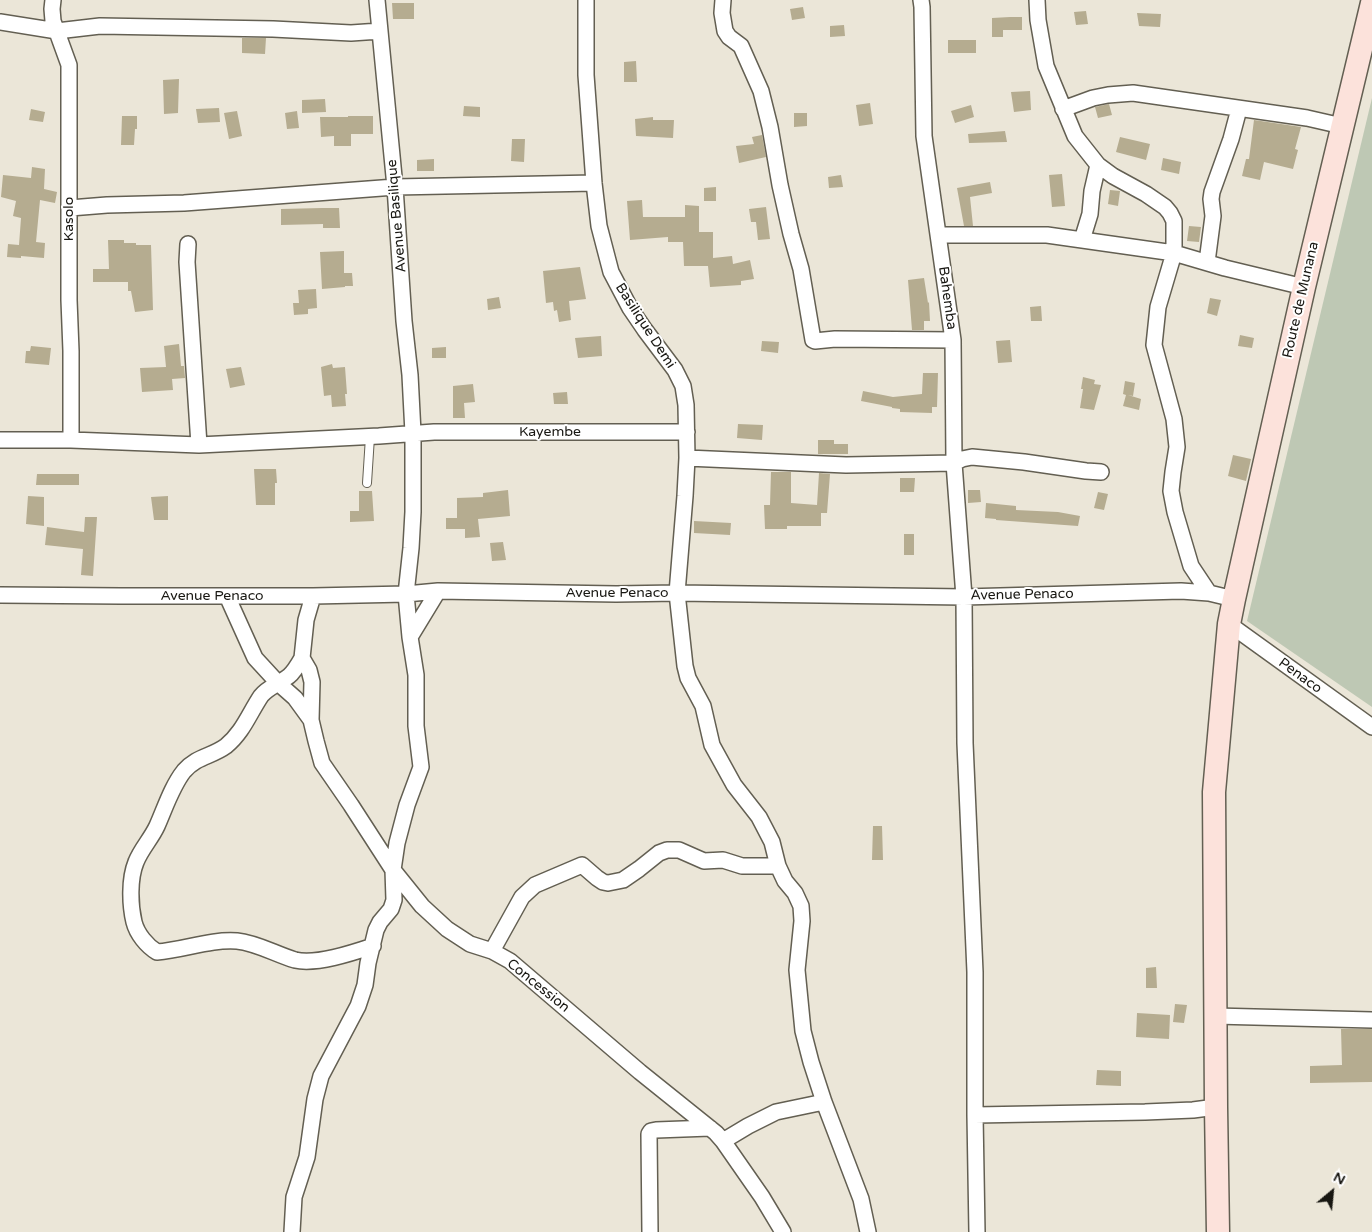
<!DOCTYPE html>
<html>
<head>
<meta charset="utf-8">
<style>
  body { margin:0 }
  #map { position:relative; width:1372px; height:1232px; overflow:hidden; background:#ebe6d8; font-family:"Varela Round",sans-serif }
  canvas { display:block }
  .north { position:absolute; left:1307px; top:1167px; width:50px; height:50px; -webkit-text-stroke:4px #fff; paint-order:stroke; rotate:28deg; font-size:14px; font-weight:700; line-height:20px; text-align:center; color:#181712 }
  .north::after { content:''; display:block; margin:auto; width:18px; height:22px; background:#181712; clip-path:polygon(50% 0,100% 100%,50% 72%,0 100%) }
</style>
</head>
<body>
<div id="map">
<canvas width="1372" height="1232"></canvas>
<div class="north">N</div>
</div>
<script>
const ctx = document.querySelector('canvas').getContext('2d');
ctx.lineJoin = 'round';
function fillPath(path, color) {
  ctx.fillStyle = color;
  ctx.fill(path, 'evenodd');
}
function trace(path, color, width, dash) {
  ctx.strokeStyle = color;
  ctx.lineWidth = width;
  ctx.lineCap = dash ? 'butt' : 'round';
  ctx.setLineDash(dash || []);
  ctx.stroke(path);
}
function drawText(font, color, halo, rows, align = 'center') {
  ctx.font = font + ' "Varela Round",sans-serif';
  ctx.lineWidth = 4;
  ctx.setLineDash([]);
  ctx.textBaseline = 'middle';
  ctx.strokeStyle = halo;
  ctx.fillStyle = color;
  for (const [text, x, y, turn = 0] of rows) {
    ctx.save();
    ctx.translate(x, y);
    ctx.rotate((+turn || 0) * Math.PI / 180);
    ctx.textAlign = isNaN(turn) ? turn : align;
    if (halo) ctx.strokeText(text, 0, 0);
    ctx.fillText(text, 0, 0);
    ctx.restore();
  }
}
const green = new Path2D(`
  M1372,98V707L1247,621Z`);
const building = new Path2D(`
  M392,3H414V19H393Z
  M803,7L805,18L792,20L790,9Z
  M1086,11L1088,24L1076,25L1074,12Z
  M1137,13L1161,14L1160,27L1139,26Z
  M1010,17H1022V30H1003V37H992V18Z
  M844,25L845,36L830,37V26Z
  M242,38H266L265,54L242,53Z
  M948,40H976V53H948Z
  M636,61L637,82H624V62Z
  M179,79L178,113L164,114L163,80Z
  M1030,91L1031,110L1014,112L1011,92Z
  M325,99L326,112L302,113V100Z
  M870,103L873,124L859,126L856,105Z
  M1109,104L1112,115L1098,118L1095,107Z
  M971,105L974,117L955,123L951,111Z
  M464,106L480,107V117L463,116Z
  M219,108L220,122L198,123L196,109Z
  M31,109L45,112L43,122L29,120Z
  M237,111L242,136L229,139L224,113Z
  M297,111L299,128L287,129L285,113Z
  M794,113H807V126L794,127Z
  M122,116H137V129H135L134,145H121Z
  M348,116H373V134H351V146H334V136L321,137L320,117H348Z
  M653,117V120H674L673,138L636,136L635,119Z
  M1254,120L1301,127L1295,149L1298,150L1293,169L1264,162L1260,180L1242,176L1246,159H1249Z
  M1005,131L1007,142L969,143L968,134Z
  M762,135L766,157L739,163L736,146L754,144L752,137Z
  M1120,137L1150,144L1146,160L1116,152Z
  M512,139H525L524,162L511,161Z
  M1163,158L1181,162L1179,174L1161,170Z
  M434,159V171H417V160Z
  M32,167L45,169L44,189L57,192L55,203L40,200L36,242L45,243L44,258L21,256V258L7,257L8,244L19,245L21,218L13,216L16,201L1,197L3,175L31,178Z
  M1062,174L1065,206L1052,207L1049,175Z
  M841,175L843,187L829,188L828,177Z
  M990,182L992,193L970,197L973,226H964L957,188Z
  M716,187V201H704V188Z
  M1110,190L1120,191L1118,206L1108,204Z
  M642,200L643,217H685V205L699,206V232H713V258L732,256L733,264L750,260L754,279L741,281V285L710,287L708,266H684L683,242H668V237L630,240L627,201Z
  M766,207L770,239L758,240L756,222H751L749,209Z
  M322,208H339L340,228H323V224L281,225V209Z
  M1189,226L1201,227L1199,242L1187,241Z
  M108,240H124V243H136V245H151L153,310L135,312L131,291H128V282H93V269H109Z
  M344,251V273H352L353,286H345V287L322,289L320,252Z
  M580,267L586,299L569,301L571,320L559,322L557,310L554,311L553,302L546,303L543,271Z
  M924,278L928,303L929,302L930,321H924V330H912L908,280Z
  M316,289L317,308L308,309V314L294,315L293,303H299L298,290Z
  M499,297L501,308L488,310L487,299Z
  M1210,298L1221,300L1217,316L1207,313Z
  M1041,306L1042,321H1031L1030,307Z
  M1240,335L1254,338L1252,348L1238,346Z
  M601,336L602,356L578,358L575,338Z
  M1010,340L1012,362L998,363L996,341Z
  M762,341L779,342L778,353L761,351Z
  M179,344L181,366H184L185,378L172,379L173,390L142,392L140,368L166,367L164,346Z
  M31,346L51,348L49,365L25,363L26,351H30Z
  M446,347V358H432V348Z
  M332,364L333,368L345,367L347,394H345L346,406L332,407L331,395L324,396L321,367Z
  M241,367L245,385L230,388L226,369Z
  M923,373H938L937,407H932V413L900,412V409L892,408V407L861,401L863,391L893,397L922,394Z
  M1083,377L1095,380L1094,384L1101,385L1094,410L1080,408L1083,389H1081Z
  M1125,381L1135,383L1133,396L1128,395L1141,399L1139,410L1123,406L1126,395L1123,394Z
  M473,384L475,402L464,403L465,418H453V386Z
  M567,392L568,404H554L553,393Z
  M738,424L763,425L762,440L737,438Z
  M818,440H834V444H848V454H818Z
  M1233,455L1251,459L1246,481L1228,476Z
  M254,469H276L277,483H275V505H256Z
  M771,472H791V503L817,505L819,473L830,474L827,513H821V526H787V529H765L764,505H770Z
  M37,474H79V485H36Z
  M900,478H915L914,492H900Z
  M508,490L510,516L478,519L480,537L465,538V529H446V518H457V498L483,497V493Z
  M968,490H980L981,502L968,503Z
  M359,491H372L374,521L350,522V511H359Z
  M1098,492L1108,494L1104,510L1094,508Z
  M28,496L44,497V526L26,524Z
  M168,496V520H154L151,497Z
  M986,503L1016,506V510L1058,512L1080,516L1078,526L996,520V519L985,518Z
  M85,517H97L93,576L81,575L83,549L45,545L47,527L84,532Z
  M694,521L731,523L730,535L694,533Z
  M904,534H914V555H904Z
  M503,542L506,560L492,561L490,543Z
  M873,826H882L883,860H872Z
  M1156,967L1157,988H1146V968Z
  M1175,1004L1187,1005L1184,1023L1173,1022Z
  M1137,1013L1170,1015L1169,1039L1136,1037Z
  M1341,1029H1372V1082L1310,1083V1066L1342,1065Z
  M1097,1070L1121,1071V1086L1096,1085Z`);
const lane = new Path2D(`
  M367,483L370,437`);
const street = new Path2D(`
  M53,0L52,9L53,21L69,65V300L71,351V440
  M377,0L395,187L404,321L410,375L413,433V512L411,548L406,594L410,637L416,675V726L421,767L407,805L397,843L393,870L422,906L447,929L470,944L492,951L510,961L640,1072L716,1133L723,1141L748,1126L776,1112L824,1102
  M586,0V75L594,183L599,226L611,272L630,308L645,330L675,370L683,386L686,405L687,458L685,496L677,593L685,666L688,678L703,706L712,745L734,785L759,817L772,842L778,866L785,881L795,893L801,906L802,921L797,970L803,1031L811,1062L824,1102L861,1199L868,1232
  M723,0L722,13L725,31L729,37L741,46L761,91L770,127L780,185L791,234L801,269L813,340L815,341L835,339L953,340
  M921,0L922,7L924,136L953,340L954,463L964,597L965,743L975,972V1115L977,1232
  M1037,0L1038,20L1046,66L1075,136L1098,165L1113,176L1146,194L1165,207L1170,213L1174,221V253L1158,307L1154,345L1174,419L1177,447L1173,472L1171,491L1175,512L1191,566L1209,593
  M0,22L57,31L100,26L273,29L351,33L380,31
  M1063,109L1093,98L1108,95L1133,93L1307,118L1342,126
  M70,208L107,205L184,203L395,187L594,183
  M939,235H1047L1174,253L1225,268L1304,287
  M1082,240L1090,214L1092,191L1098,165
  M188,244L187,262L199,445
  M1207,262L1213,216L1211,199L1212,192L1231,139L1239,109
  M0,440H71L199,445L379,436L434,432H687
  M687,458L846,465L954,463L962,459L972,457L1024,462L1086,471L1101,472
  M0,595L121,596H313L406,594L438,591L616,594L677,593L964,597L1181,591L1209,593L1234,599
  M227,596L255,658L278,683L295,698L311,720
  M1229,624L1372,727
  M410,637L438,591
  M302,658C298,665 294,672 289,676C279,684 268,687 261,696C249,714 243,732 226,746C211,757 197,756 184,771C172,786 165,808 157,826C151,839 141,849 136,862C129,879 130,905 134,922C137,934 147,946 157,952C184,950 210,939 237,941C257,943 275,954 295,960C316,965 352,953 373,946
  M492,951L522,897L535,885L582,865L597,878L603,882L608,883L623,880L639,869L659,853L667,850H679L704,861L723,860L742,866H778
  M1215,1016L1372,1020
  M975,1115L1145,1112L1193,1110L1216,1107
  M723,1141L762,1197L783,1232
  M292,1232L294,1197L307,1157L315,1099L321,1076L358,1006L365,985L368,963L376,930L380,922L391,909L394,900L393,870L351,805L322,763L316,741L311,720L312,682L309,670L302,658L306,620L313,596
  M650,1232L649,1134L651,1131L656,1130L710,1128`);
const secondary = new Path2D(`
  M1218,1232L1216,1107L1214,792L1229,624L1234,599L1304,287L1372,3`);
const streetNames = [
  ["Avenue Basilique",397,216,-95],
  ["Kasolo",69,219,-90],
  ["Bahemba",947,298,82],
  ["Route de Munana",1301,300,-77],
  ["Basilique Demi",645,326,57],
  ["Kayembe",550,432],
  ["Avenue Penaco",617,593],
  ["Avenue Penaco",1022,595,-1],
  ["Avenue Penaco",212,596],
  ["Penaco",1300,676,36],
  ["Concession",538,986,39]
];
fillPath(green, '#bec8b4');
fillPath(building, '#b5ac90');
trace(lane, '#635f52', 10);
trace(street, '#635f52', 18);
trace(secondary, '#635f52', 25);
trace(lane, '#fff', 8);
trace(street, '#fff', 15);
trace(secondary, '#fce2db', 22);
drawText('14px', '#181712', '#fff', streetNames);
</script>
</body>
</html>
